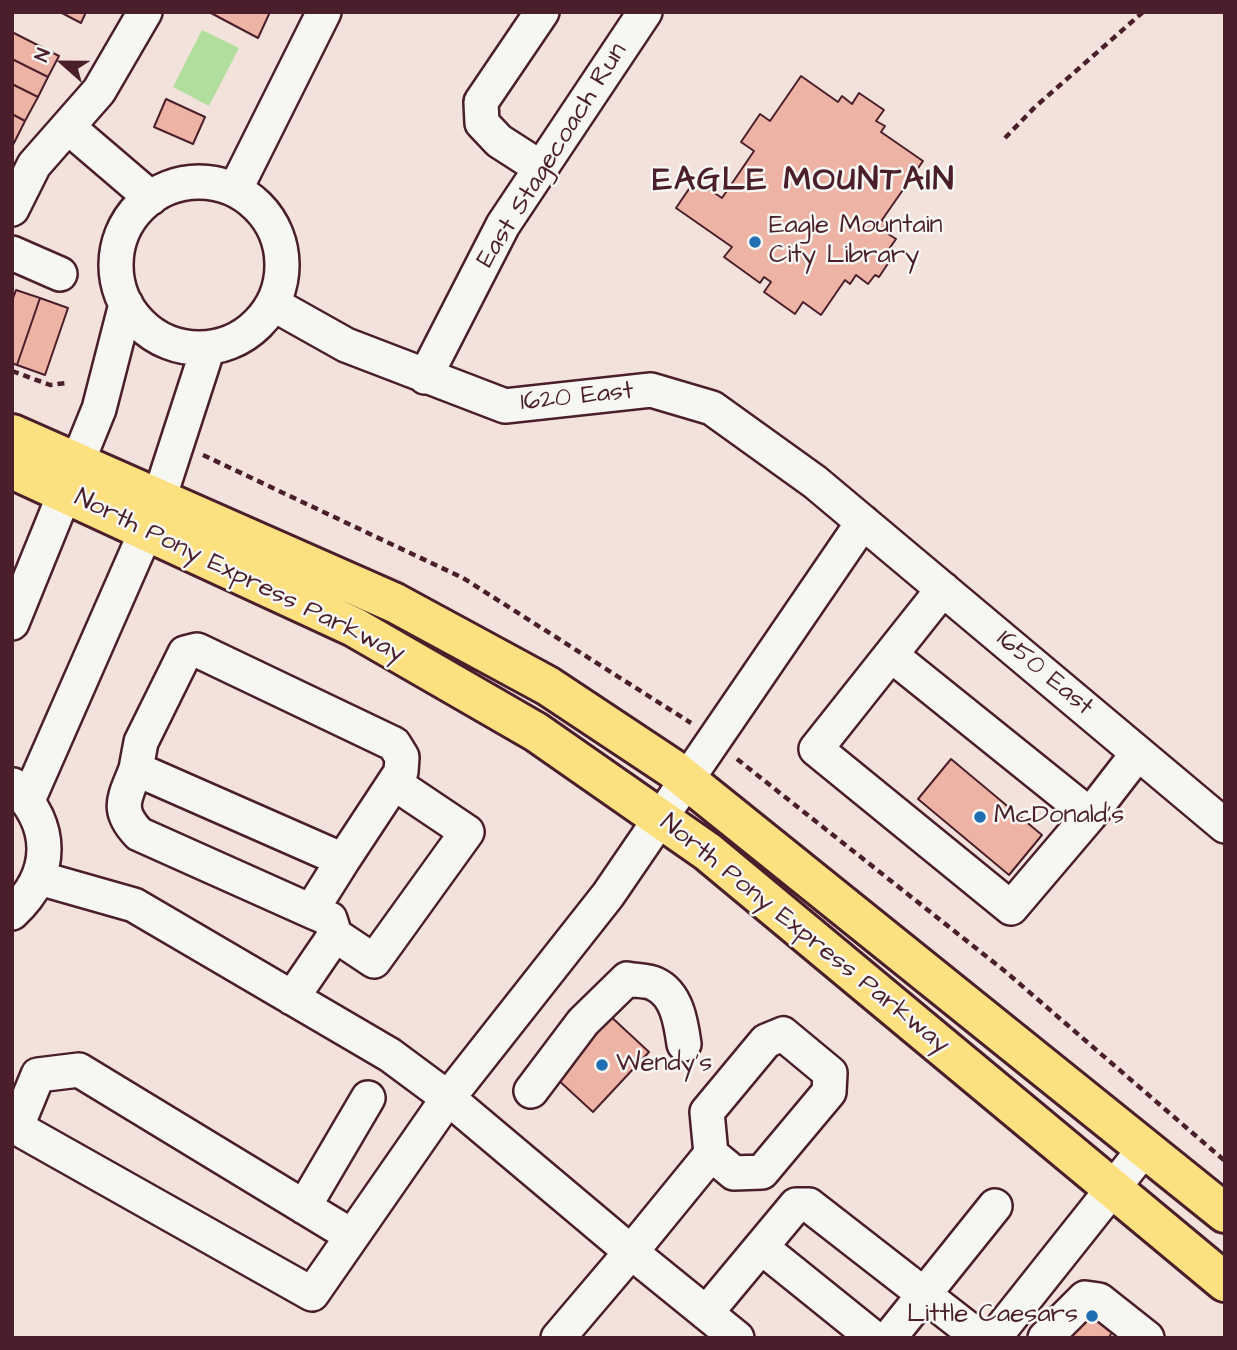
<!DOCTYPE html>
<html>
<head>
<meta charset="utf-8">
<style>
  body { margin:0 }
  #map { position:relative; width:1237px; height:1350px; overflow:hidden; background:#f3e2db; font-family:"Architects Daughter",sans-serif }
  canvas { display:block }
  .frame { position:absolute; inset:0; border:14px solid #4a1f2b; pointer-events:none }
  .north { position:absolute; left:28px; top:28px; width:70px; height:70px; -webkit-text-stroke:5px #f6f6f2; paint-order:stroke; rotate:291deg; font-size:19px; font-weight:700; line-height:28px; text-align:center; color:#4a1f2b }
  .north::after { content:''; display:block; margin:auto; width:24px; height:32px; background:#4a1f2b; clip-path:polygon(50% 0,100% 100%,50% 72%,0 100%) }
</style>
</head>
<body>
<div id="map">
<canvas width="1237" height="1350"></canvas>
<div class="frame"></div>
<div class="north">N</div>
</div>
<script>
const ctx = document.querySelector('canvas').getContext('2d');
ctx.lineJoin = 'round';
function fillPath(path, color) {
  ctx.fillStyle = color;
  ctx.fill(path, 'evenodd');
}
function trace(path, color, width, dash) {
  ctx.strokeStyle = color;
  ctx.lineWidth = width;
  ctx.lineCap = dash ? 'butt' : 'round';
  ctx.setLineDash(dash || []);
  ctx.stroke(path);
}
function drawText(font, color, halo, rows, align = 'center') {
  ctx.font = font + ' "Architects Daughter",sans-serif';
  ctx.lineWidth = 5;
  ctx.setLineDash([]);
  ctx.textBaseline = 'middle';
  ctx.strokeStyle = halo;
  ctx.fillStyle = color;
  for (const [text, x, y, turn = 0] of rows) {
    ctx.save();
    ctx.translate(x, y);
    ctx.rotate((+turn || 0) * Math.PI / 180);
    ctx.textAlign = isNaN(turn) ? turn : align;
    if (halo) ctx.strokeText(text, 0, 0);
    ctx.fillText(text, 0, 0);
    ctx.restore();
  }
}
const green = new Path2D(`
  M202,30L239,48L209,106L173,87Z`);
const building = new Path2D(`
  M60,12H86L81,23Z
  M209,12H270L258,38Z
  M12,32L59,56L48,77L12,59Z
  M12,59L48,77L38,97L12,84Z
  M801,76L838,102L842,96L852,104L859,93L884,110L876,121L885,126L881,132L923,161L882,220L886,223L882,230L896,239L889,249L895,253L879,277L875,275L868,284L856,275L850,284L845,280L821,315L803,302L795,314L764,292L771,282L764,277L760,283L724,257L732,247L676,208L695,180L722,198L754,151L741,142L760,114L770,121Z
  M12,84L38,97L25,121L12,114Z
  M166,99L205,117L193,144L154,127Z
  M12,114L25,121L13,145H12Z
  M16,290L40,298L17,365L12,363V301Z
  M40,298L68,308L45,375L17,365Z
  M951,759L1042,835L1009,875L918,799Z
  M607,1013L649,1052L593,1112L556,1078Z
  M1090,1304L1116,1328L1108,1338H1062Z`);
const path = new Path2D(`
  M1005,138L1035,107L1143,12
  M12,371L50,385L66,383
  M203,455L463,578L691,723
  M737,759L1006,972L1225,1161`);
const minor = new Path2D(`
  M68,127L151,198
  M541,168L499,141L482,123L481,102L542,12
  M116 265a83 83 0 1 1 166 0a83 83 0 1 1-166 0Z
  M235,190L324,12
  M12,209L34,165L99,91L145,12
  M12,253L60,274
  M273,304L346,345L505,406L651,390L712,408L815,482L1225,826
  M425,377L503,225L645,12
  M12,623L99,409L126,304
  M891,655L1090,815L1011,908L816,749L943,589
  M136,769L141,742L185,653L197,650L394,744L402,757L401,772L343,860
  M28,800L155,511L208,348
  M1090,815L1138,753
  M12,913C55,873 54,825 13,785
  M335,935L374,961L467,832L394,783
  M292,998L335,935L330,919L311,911L139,834C115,809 125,798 136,769L343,860L311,911
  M531,1091L583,1022L627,979C635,981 648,980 655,984C677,994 681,1023 684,1044
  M12,1125L312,1294L448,1098L390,1055L134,905L39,878
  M17,1126L38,1075L79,1070L352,1236
  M711,1154L734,1173L762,1172L829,1092L830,1073L783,1034L766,1041L707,1112L711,1154L631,1252L448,1098L608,895L863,522
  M304,1207L368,1098
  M761,1247L874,1338
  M706,1313L796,1205H809L980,1338
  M558,1338L631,1252L737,1338
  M889,1338L995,1206
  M994,1338L1145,1148
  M1045,1338L1085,1298L1099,1300L1147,1338`);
const major = new Path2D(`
  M12,434L395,603L548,686L673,769L1225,1213
  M12,469L354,627L536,732L708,852L1225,1282`);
const markers = [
  [755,242,7,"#1f6fb2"],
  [980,817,7,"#1f6fb2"],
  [602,1065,7,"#1f6fb2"],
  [1092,1316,7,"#1f6fb2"]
];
const streetNames = [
  ["East Stagecoach Run",553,156,-58],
  ["1620 East",577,398,-6],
  ["North Pony Express Parkway",239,577,26],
  ["1650 East",1044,674,40],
  ["North Pony Express Parkway",804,935,39]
];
const poiNames = [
  ["Eagle Mountain",769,227],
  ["City Library",769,257],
  ["McDonald's",994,817],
  ["Wendy's",616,1065],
  ["Little Caesars",1078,1316,"right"]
];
const districtNames = [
  ["EAGLE MOUNTAIN",804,182]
];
fillPath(green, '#b1de9d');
fillPath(building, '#edb3a5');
trace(building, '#4a1f2b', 2);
trace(minor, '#4a1f2b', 38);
trace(major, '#4a1f2b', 44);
trace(path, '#4a1f2b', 4.5, [7, 5]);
trace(minor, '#f6f6f2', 33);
trace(major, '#fde080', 38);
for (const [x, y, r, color] of markers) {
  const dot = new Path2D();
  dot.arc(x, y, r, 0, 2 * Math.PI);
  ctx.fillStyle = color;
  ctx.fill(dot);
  trace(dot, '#f6f6f2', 2.5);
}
drawText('26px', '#4a1f2b', '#f6f6f2', streetNames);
drawText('26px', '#4a1f2b', '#f6f6f2', poiNames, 'left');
ctx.letterSpacing = '2px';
drawText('bold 33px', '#4a1f2b', '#f6f6f2', districtNames);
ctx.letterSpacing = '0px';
</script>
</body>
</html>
